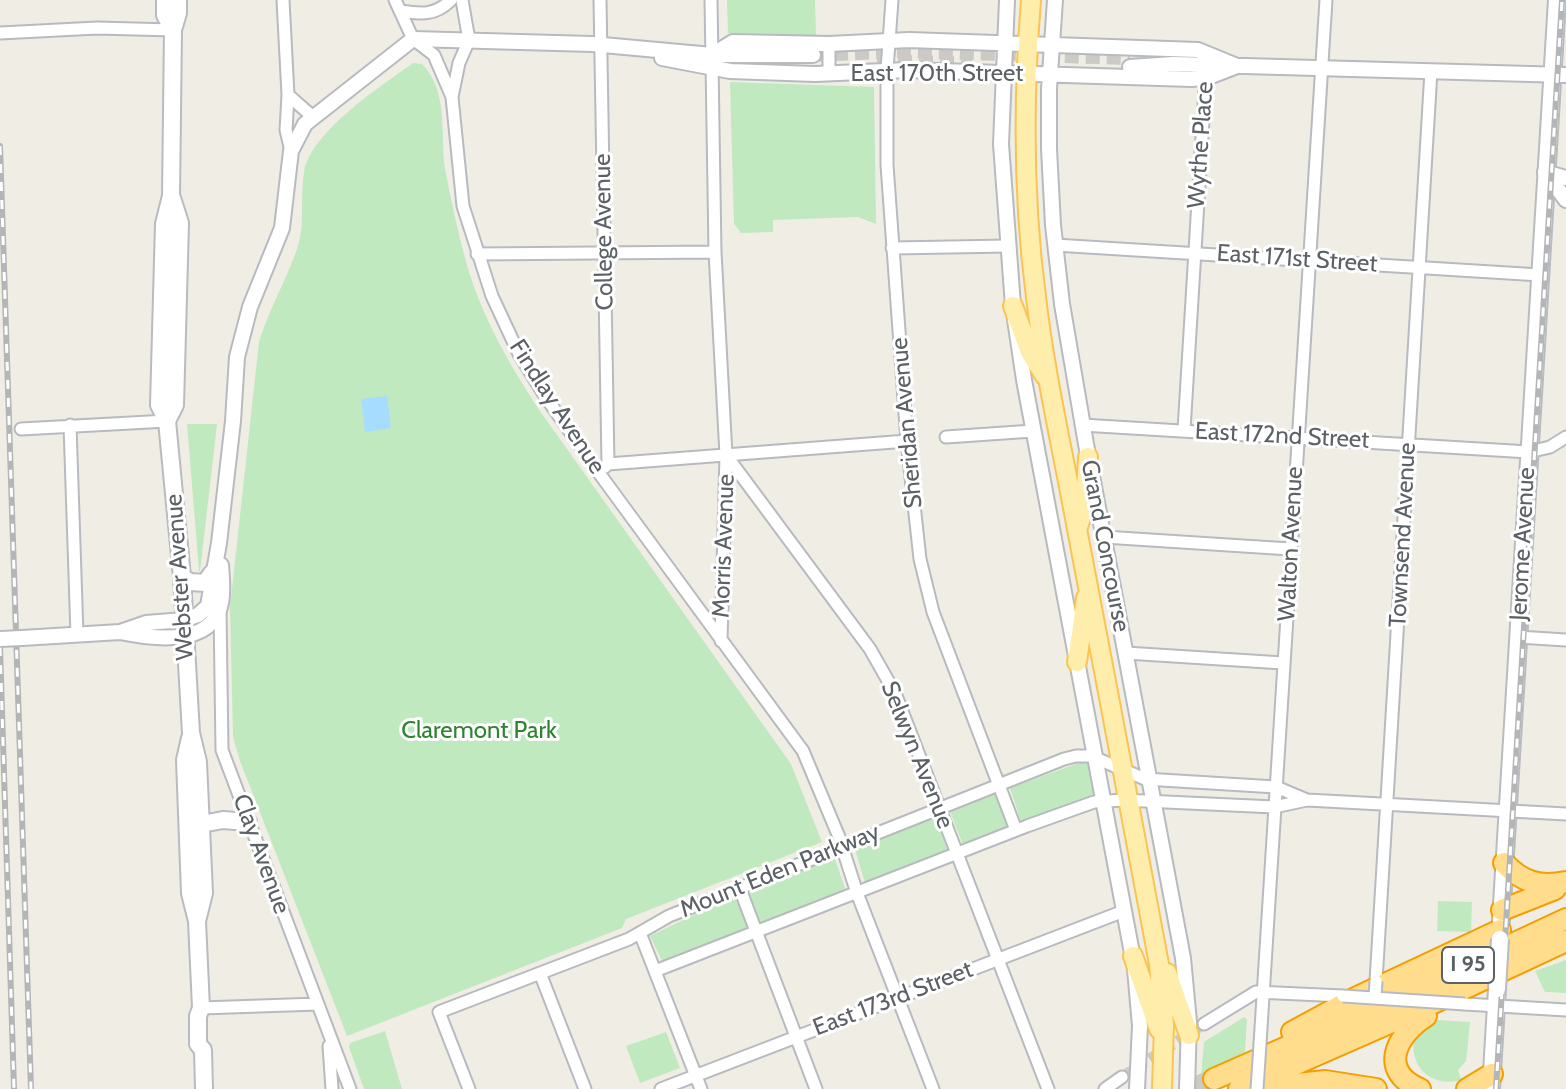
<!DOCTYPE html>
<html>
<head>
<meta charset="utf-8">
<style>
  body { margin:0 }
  canvas { display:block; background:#f0ede5 }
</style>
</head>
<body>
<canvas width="1566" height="1089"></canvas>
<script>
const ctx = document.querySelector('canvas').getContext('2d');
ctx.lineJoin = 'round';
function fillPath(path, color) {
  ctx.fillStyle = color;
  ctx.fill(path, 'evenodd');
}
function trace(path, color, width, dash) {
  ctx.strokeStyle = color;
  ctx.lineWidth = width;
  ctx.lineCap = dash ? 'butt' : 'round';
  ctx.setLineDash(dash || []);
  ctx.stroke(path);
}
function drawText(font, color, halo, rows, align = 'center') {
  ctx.font = font + ' Cabin,sans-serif';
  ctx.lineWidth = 6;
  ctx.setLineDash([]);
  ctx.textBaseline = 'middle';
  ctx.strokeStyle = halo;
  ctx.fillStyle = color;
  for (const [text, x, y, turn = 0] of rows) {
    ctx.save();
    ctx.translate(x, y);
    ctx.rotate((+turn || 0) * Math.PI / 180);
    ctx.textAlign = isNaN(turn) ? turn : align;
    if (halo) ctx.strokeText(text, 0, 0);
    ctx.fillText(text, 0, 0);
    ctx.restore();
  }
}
const green = new Path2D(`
  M727,0H815L816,36L728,33Z
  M413,63L422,64C449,91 440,134 445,169C451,199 457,229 465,258C480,314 509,364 540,411L791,764L822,842L626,919L622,928L347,1036L240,761L233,737L230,607L259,342C269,309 287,279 298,246C305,224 300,196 304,173C309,133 381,86 413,63Z
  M730,82L874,87L876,224L858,217L773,220V232L741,233L734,224Z
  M187,424H217L200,572L199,571Z
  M1084,761L1094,767L1100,796L1022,824L1010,788Z
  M996,790L1010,827L963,845L949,809Z
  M934,815L948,851L865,883L854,846Z
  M834,856L846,891L761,925L748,889Z
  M731,897H735L748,929L663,963L650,936Z
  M1438,901L1472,902L1471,932L1437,931Z
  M1566,960V993L1545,992L1535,971Z
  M1244,1017L1247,1019L1245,1052L1210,1070L1218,1089H1200L1204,1042Z
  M1437,1020L1470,1022L1466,1061L1458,1070L1461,1080C1431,1088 1409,1067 1414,1037L1430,1022L1436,1023Z
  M385,1031L402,1089H364L349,1047L350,1043Z
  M666,1032L680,1068L640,1083L626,1046Z`);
const water = new Path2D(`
  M387,396L391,428L365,432L361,399Z`);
const minorTunnel = new Path2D(`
  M1122,1077L1204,1024`);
const tertiaryTunnel = new Path2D(`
  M813,55L903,51L1130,58
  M877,62L972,63`);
const motorwayTunnel = new Path2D(`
  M1189,1089L1214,1079`);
const minor = new Path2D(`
  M283,0L288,95L286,130L291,151
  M395,0L413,39L434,55L452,97L463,206L492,296L519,354L545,396L599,473L803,751L839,837L857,893L933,1089
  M600,0L608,464
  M711,0L715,252L726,455L721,641
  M892,0L887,70V165L907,441L920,559L933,612L1016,830
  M400,11C421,14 435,16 451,0
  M0,33L97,28L173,30
  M829,73V44
  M288,95L313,117
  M452,97L459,63L469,40L462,0
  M1055,245L1540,275
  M892,248L1008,246
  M477,254L715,252
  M70,425L77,635
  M1082,425L1529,452L1550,447L1566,437
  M21,429L167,421
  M1184,430L1206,71
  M946,437L1033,431
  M726,455L870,649L895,693L1048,1089
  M605,467L608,464L907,441
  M1104,537L1290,549
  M220,609L222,750L350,1089
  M1518,637L1566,640
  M1126,653L1283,663
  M740,889L816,1089
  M640,933L701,1089
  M655,971L1027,826L1094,802L1123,800L1274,807L1307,800L1566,814
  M540,973L585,1089
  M1376,981L1431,71
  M1465,1004L1566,1010
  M201,1008L318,1004
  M1204,1024L1256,992L1343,996
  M1260,1044L1326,0
  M329,1046L332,1089
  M469,1089L439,1012L629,939L669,916L1064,759L1076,756H1091L1145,779L1276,787L1307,800
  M661,1089L1124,911
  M1105,1089L1122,1077`);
const tertiary = new Path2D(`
  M1007,0L1001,144L1013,306L1024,380L1135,969L1140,1026L1137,1089
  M1055,0L1049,89V149L1053,225L1062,304L1086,444L1183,958L1189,1022L1187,1089
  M712,55L733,42L829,44L909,40L1198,50L1237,66
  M662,58L730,71L815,74L908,70L1191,79L1206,78L1237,66
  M1130,67L1173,64L1566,75
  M1566,178L1545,172L1566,200
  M120,632C149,638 206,647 219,610C224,598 222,577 221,565
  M22,638L120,632L146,623L184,620L198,615L208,606L219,543L233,421L237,357L250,307L282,228L291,151L305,124L408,43L413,39L592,44L712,55H813`);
const secondary = new Path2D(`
  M165,0V15L173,30
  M178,0V13L173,30L171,196L164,224L159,405L167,421L182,577L191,733L198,762L204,893L197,921
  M167,421L175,405L180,223L172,198
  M182,577L190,582L205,583L212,573
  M190,738L185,760L190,893L197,921L201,1008L198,1016V1044L203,1050L204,1089
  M191,826L223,820L248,822
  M1501,921L1557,0
  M1491,1089L1497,989`);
const primary = new Path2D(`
  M1031,0C1023,99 1023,198 1036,297C1045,375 1063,452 1077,529C1104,674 1133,819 1159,964L1164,1025L1162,1089
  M1013,306L1030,352L1045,376
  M1078,527L1085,505L1088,457
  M1077,662L1086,598
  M1133,956L1159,1029
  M1167,973L1189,1035`);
const motorway = new Path2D(`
  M1504,863C1523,883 1540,887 1566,882
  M1502,910L1555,889
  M1292,1032L1353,999L1500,930
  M1214,1079L1369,1011L1566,919
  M1261,1088L1325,1081L1376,1089
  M1239,1089L1403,1017L1566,941
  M1420,1089C1378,1071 1396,1035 1426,1016
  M1467,1089L1492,1074`);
const rail = new Path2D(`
  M0,146L31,1089
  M0,647L14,1089
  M1496,1089L1562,0`);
const minorBridge = new Path2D(`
  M1343,996L1465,1004
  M1375,998L1376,981
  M1257,1089L1260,1044`);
const tertiaryBridge = new Path2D(`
  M0,639L22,638`);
const secondaryBridge = new Path2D(`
  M1497,989L1500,939`);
const shields = [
  [1468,965,52]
];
const shieldNames = [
  ["I 95",1468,965]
];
const streetNames = [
  ["East 170th Street",937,74],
  ["Wythe Place",1201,145,-86],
  ["College Avenue",604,232,-91],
  ["East 171st Street",1297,259,4],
  ["Findlay Avenue",557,407,57],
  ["Sheridan Avenue",907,423,-95],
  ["East 172nd Street",1282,436,3],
  ["Townsend Avenue",1403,535,-87],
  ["Walton Avenue",1291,544,-87],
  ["Jerome Avenue",1523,544,-87],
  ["Morris Avenue",724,546,-88],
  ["Grand Concourse",1105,546,79],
  ["Webster Avenue",180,577,-94],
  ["Selwyn Avenue",917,755,68],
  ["Clay Avenue",261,854,70],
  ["Mount Eden Parkway",780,871,-22],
  ["East 173rd Street",893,999,-21]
];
const parkNames = [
  ["Claremont Park",479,731]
];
fillPath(green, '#c1e9c0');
fillPath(water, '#a6dcff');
trace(minorTunnel, '#cbcac5', 11, [11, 5.5]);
trace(tertiaryTunnel, '#cbcac5', 14, [14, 7]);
trace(motorwayTunnel, '#cbcac5', 20, [20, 10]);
trace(minor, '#b7bbbf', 15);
trace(tertiary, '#b7bbbf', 18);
trace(secondary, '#b8bcc1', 20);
trace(primary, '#fac454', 22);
trace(motorway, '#f59e00', 24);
trace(minor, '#fff', 11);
trace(tertiary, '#fff', 14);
trace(secondary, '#fff', 16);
trace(primary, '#ffeeab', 18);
trace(motorway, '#ffdd8d', 20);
trace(rail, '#b4b5b6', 6);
trace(rail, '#fff', 3, [9]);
trace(minorBridge, '#b7bbbf', 15, []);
trace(tertiaryBridge, '#b7bbbf', 18, []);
trace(secondaryBridge, '#b8bcc1', 20, []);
trace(minorBridge, '#fff', 11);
trace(tertiaryBridge, '#fff', 14);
trace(secondaryBridge, '#fff', 16);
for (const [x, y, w] of shields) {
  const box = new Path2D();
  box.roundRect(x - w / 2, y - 18, w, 36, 6);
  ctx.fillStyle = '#fff';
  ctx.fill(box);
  trace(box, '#5c6166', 2);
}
drawText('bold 22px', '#5c6166', null, shieldNames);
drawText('24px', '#5c6166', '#fff', streetNames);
drawText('24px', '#2f8230', '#fff', parkNames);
</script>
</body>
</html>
